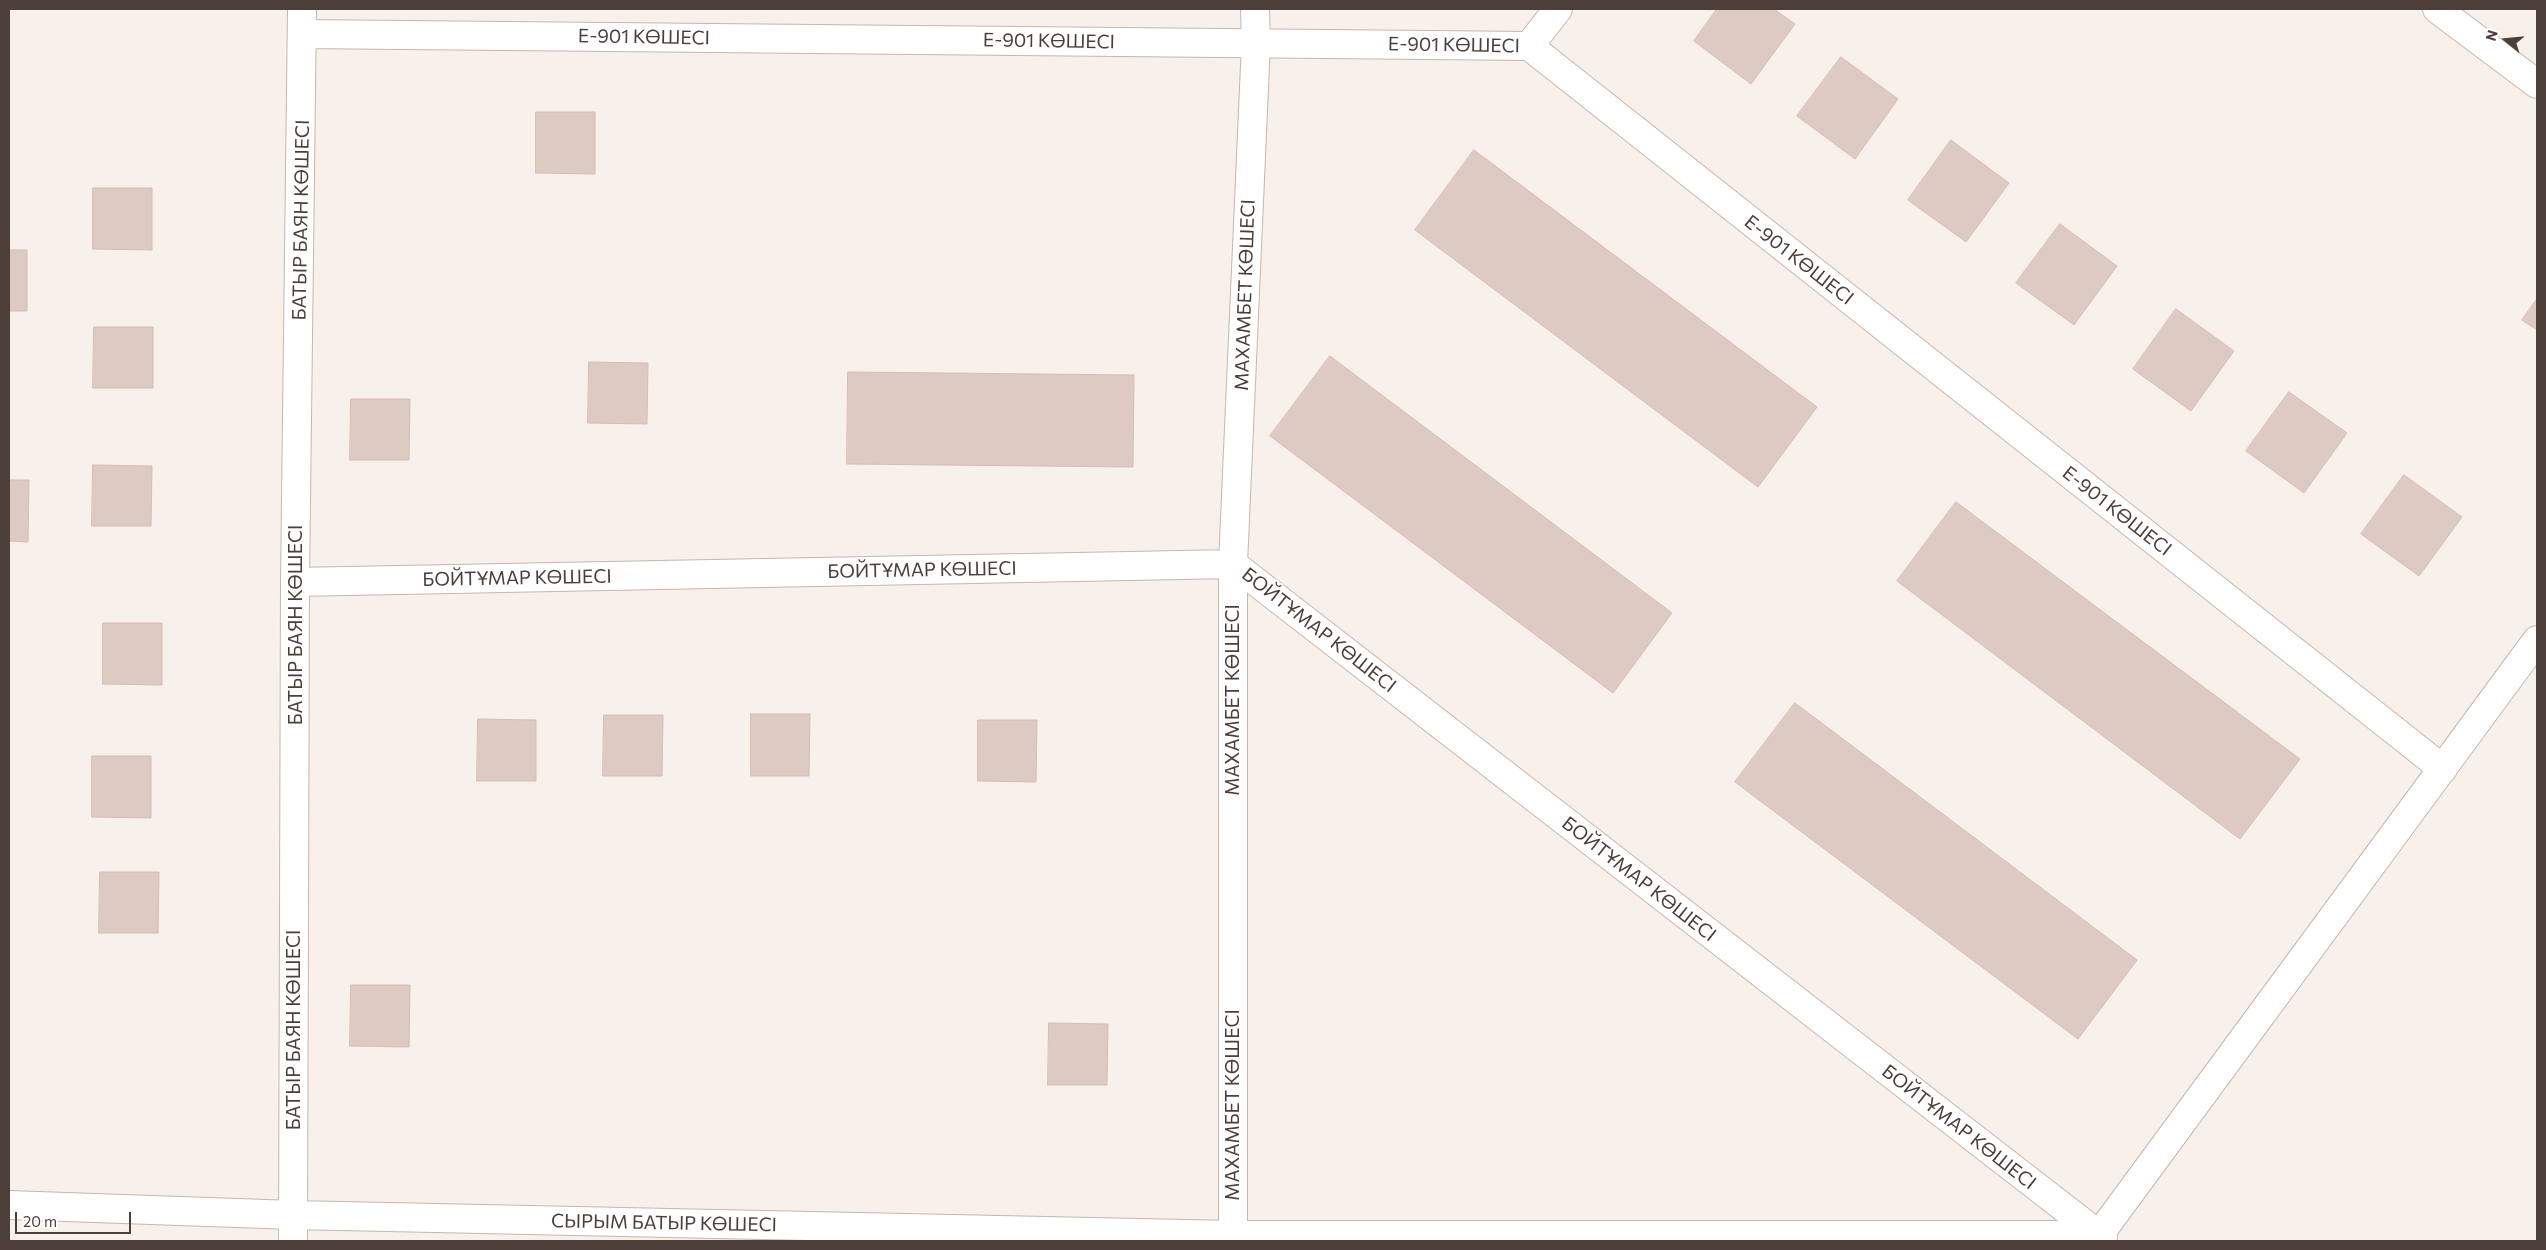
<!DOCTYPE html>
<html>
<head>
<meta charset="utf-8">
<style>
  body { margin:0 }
  #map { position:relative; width:2546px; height:1250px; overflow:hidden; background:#f7f0eb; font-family:Commissioner,sans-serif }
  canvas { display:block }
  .frame { position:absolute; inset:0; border:10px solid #4c3e38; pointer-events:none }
  .north { position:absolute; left:2481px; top:15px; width:50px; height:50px; -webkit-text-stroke:4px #fff; paint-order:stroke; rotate:287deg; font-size:14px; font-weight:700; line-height:20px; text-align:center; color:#4c3e38 }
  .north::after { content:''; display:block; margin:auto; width:18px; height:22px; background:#4c3e38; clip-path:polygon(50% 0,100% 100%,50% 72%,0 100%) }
  .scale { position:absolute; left:15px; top:1212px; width:116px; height:22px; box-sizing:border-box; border:2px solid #4c3e38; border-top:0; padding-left:6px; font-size:15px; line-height:18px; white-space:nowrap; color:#4c3e38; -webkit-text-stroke:4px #fff; paint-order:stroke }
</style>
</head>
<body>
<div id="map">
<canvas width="2546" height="1250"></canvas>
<div class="frame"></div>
<div class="north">N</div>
<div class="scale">20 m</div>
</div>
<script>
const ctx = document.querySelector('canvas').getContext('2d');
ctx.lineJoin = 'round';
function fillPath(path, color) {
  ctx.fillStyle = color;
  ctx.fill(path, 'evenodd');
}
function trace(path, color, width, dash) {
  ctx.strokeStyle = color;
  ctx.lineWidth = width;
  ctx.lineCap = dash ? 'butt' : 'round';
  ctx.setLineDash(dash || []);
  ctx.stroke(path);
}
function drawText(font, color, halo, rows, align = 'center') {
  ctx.font = font + ' Commissioner,sans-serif';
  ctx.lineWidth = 4;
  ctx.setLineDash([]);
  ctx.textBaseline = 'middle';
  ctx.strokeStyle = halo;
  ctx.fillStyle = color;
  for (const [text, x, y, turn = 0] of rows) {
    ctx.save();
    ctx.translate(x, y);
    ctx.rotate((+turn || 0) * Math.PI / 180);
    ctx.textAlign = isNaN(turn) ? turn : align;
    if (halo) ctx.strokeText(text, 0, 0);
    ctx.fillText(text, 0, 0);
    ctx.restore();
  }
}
const building = new Path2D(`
  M1717,9H1774L1795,24L1751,84L1694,41Z
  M1841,57L1898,99L1855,159L1797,116Z
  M536,112H595V174L536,173Z
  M1951,140L2009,183L1966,242L1908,200Z
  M1474,150L1817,407L1758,487L1415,230Z
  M93,188H152V250L93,249Z
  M2060,224L2117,266L2074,325L2016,283Z
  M9,250H27V311H9Z
  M2537,299V330L2522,320Z
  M2176,309L2234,351L2191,411L2133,369Z
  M94,327H153V388H93Z
  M1330,356L1672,613L1613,693L1270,436Z
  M589,362L648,363L647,424L588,423Z
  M848,372L1134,375L1133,467L847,464Z
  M2289,392L2347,433L2304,493L2246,451Z
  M351,399H410L409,460H350Z
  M93,465L152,466L151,526H92Z
  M2404,475L2462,517L2419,576L2361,534Z
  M9,480H29L28,542L9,541Z
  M1956,502L2300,759L2240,839L1897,581Z
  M103,623H162V685L103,684Z
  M1795,703L2137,960L2078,1039L1735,782Z
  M751,714H810L809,776H751Z
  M604,715H663L662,776H603Z
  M478,719L536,720V781H477Z
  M978,720H1037L1036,782L978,781Z
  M92,756H151V818L92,817Z
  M100,872H159L158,933H99Z
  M351,985H410L409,1047L350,1046Z
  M1049,1023L1108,1024L1107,1085H1048Z`);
const minor = new Path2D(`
  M2437,9L2537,84
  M303,34L1529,46L2443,769
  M1529,46L1558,9
  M295,582L1233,564L2103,1238
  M9,1205L294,1215L1233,1235H2099
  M2099,1235L2537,640
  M293,1241L295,582L302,9
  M1233,1241V564L1256,43L1255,9`);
const streetNames = [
  ["Е-901 КӨШЕСІ",644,37,1],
  ["Е-901 КӨШЕСІ",1049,41,1],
  ["Е-901 КӨШЕСІ",1454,45,1],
  ["БАТЫР БАЯН КӨШЕСІ",301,220,-89],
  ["Е-901 КӨШЕСІ",1799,260,38],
  ["МАХАМБЕТ КӨШЕСІ",1245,295,-88],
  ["Е-901 КӨШЕСІ",2117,511,38],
  ["БОЙТҰМАР КӨШЕСІ",922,570,-1],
  ["БОЙТҰМАР КӨШЕСІ",517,578,-1],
  ["БАТЫР БАЯН КӨШЕСІ",296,625,-90],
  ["БОЙТҰМАР КӨШЕСІ",1319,630,38],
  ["МАХАМБЕТ КӨШЕСІ",1233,700,-90],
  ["БОЙТҰМАР КӨШЕСІ",1639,879,38],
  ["БАТЫР БАЯН КӨШЕСІ",294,1030,-90],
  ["МАХАМБЕТ КӨШЕСІ",1233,1105,-90],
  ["БОЙТҰМАР КӨШЕСІ",1959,1127,38],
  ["СЫРЫМ БАТЫР КӨШЕСІ",664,1223,1]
];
fillPath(building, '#ddcac2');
trace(building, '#d5bdb2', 1);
trace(minor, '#c6b7af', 30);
trace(minor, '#fff', 28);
drawText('19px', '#4c3e38', '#fff', streetNames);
</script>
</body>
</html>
